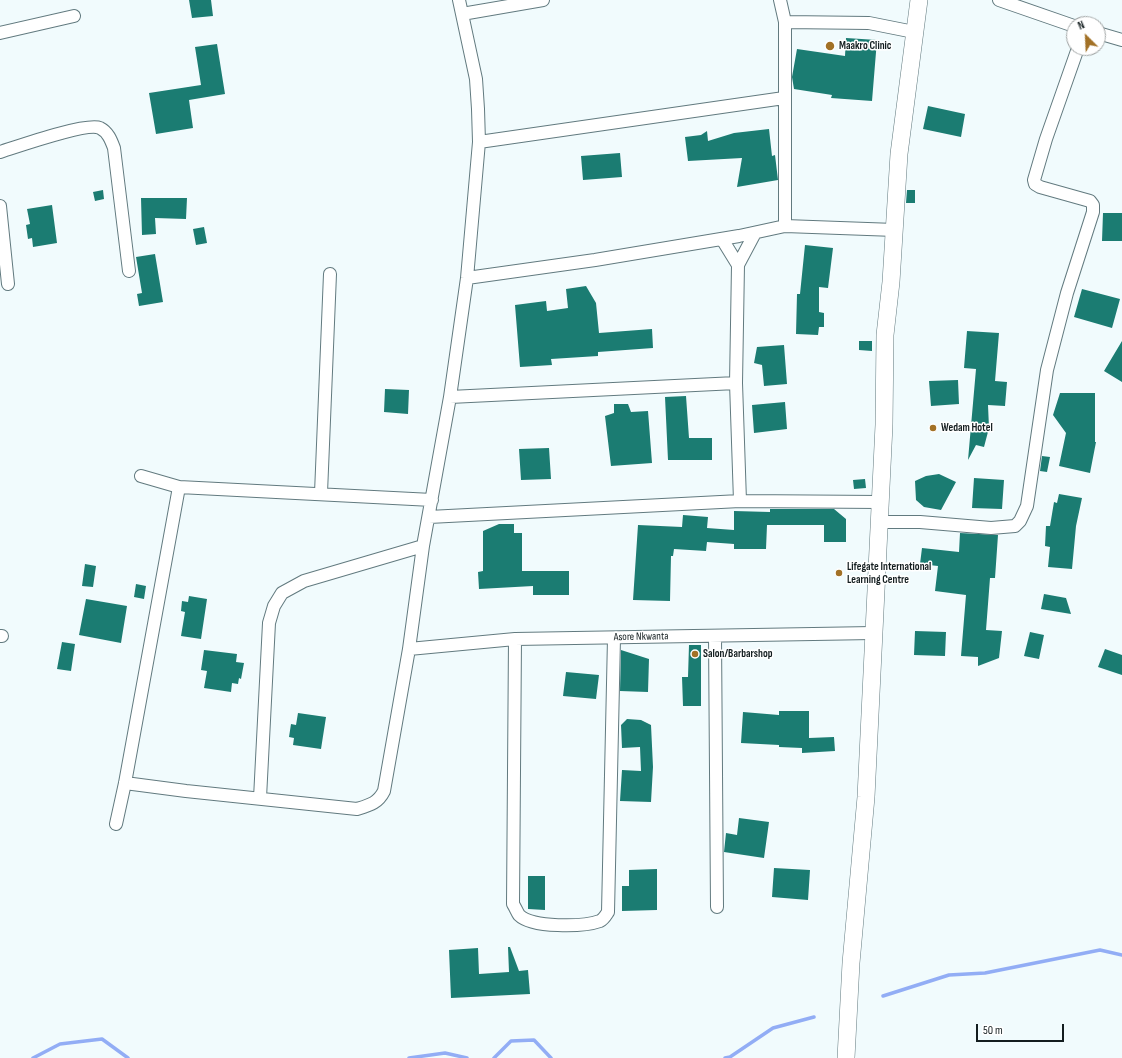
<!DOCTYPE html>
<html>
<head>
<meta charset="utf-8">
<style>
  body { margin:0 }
  #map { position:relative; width:1122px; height:1058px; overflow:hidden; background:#f1fbfd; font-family:"Sofia Sans Condensed",sans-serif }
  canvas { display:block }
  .north { position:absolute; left:1066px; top:16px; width:40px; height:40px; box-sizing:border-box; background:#fff; border:1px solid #a1a5a5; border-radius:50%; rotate:336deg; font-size:11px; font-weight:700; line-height:16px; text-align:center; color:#131d1f }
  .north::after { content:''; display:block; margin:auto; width:14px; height:18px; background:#a27126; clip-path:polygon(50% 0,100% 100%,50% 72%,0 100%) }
  .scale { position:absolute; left:976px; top:1024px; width:88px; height:18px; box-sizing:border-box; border:2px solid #131d1f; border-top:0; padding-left:5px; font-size:12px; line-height:14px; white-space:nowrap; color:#131d1f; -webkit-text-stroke:3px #fff; paint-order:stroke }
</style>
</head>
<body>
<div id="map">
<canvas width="1122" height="1058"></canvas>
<div class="north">N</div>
<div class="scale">50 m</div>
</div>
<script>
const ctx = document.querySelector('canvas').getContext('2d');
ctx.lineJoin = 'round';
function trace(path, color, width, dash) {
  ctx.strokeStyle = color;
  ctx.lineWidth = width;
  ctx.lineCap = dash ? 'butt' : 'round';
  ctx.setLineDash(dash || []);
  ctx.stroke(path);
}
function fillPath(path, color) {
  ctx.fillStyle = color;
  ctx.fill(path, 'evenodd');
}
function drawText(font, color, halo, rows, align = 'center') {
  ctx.font = font + ' "Sofia Sans Condensed",sans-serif';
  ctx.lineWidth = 3;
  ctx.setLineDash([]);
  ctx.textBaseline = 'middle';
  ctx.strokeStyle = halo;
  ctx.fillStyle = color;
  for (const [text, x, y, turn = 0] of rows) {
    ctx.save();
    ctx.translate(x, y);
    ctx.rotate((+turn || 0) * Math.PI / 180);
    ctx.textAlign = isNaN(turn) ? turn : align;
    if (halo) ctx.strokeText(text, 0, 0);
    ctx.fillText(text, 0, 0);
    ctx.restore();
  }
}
const stream = new Path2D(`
  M883,996L949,975L985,973L1100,950L1122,955
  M33,1058L60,1044L102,1039L128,1058
  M409,1058L445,1053L467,1058
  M494,1058L511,1041L534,1040L551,1058
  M725,1058L730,1057L773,1028L814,1017`);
const building = new Path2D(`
  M189,0H211L213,16L192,18Z
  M846,38L877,40L872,101L831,98L832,95L794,89L792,77L797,49L845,56Z
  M217,44L225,94L189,100L193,128L156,134L149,93L201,85L195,47Z
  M928,106L965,114L961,137L923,129Z
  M769,129L772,156L775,155L778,180L737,187L742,158L688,161L685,137L701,135L707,131L708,141L734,133Z
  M620,153L622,177L583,180L581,156Z
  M103,190L104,199L95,201L93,192Z
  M907,190H915V203H906Z
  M141,198H187L186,219L155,218L156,234L142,235Z
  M52,205L57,243L33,247L32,238L28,239L26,225L30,224L27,209Z
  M1103,213H1122V241H1102Z
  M204,227L207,243L196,245L193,229Z
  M805,245L833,248L828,288L819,287V312L824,313V327H819L818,335L796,334L797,294H800Z
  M155,254L163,302L139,306L137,294L142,293L136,257Z
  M586,286L596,303L599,333L652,329L653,348L598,352V356L551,359L552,365L520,367L515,305L546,301L547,311L568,308L566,289Z
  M1082,289L1120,299L1112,328L1074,317Z
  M967,331L999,333L995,381L1007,382L1005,406L988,405L989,428L984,447L976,445L968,460L976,369L964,368Z
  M859,341H872V351L859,350Z
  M1122,341V382L1104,371Z
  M784,345L787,384L764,386L762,365L754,363L757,347Z
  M958,380L959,404L931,406L929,381Z
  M385,389L409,390L408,414L384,412Z
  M1060,393H1095V442H1096L1090,473L1059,466L1066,433L1053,415Z
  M686,396L689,438H712V460H668L665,397Z
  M785,402L787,429L754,433L752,405Z
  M614,404H628L631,412L648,411L652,463L611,466L605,416L614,413Z
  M549,448L551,479L521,480L519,449Z
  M1042,456L1050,457L1047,472L1040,471Z
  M939,474L956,482L941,510L924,507L916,500L915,481L926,476Z
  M974,478L1004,480L1002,509L972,508Z
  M865,479L866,488L854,489L853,480Z
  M1059,494L1082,498L1076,526L1072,569L1048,567L1050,547L1045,546L1046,526H1050L1054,502L1057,503Z
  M770,509H834L846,519V542H824V525H767L766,549H734V544L707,542L706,551L674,549L673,556H671L670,601L633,600L638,525L682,527L683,515L708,517L707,528L734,530V511L770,512Z
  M499,524H514V533H522V571H569V595H533V586L479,589L478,572L483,571V531Z
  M960,533L998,535L995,578H990L986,630L1002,631L999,658L978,666V657L961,656L966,595L935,591L938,566L920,564L922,548L959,552Z
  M85,564L96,566L93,587L82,586Z
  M136,584L146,586L144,599L134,597Z
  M1044,594L1066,598L1071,614L1041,609Z
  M189,596L207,599L201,639L181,636L185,612L181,611L182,601L188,602Z
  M86,599L127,606L121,643L79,635Z
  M915,631L946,632L945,656L914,655Z
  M1030,632L1044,635L1039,659L1024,656Z
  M62,642L75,644L71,671L57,669Z
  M689,645H701V706H683L682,677H688Z
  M1105,649L1122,655V675L1098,667Z
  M204,650L237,654L236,662L244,663L241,679L239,678L238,684L232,683L231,692L204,688L207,671L201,670Z
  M621,650L649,659L648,692L620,691Z
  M566,672L599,675L596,699L563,696Z
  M779,711H809V738L834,737L835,751L802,753V748L779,747V745L741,743L743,712L779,715Z
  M298,713L326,717L321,749L293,745L294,738L289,737L291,724L296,725Z
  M627,719L641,720L651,725L653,767L651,802L620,801L622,770L641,771L640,747L622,748L621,725Z
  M739,818L769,822L764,858L724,852L726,833L737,835Z
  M774,868L810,870L808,900L772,897Z
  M657,869V910L622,911V886H629V870Z
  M528,876H545V910L528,909Z
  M508,947H510L519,971L528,970L530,994L451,998L449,950L478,948L479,974L509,972Z`);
const street = new Path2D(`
  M780,0L785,22V226
  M999,0L1074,26
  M462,14L543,0
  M785,22L869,23L914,32
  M0,33L74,16
  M1098,33L1122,40
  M479,142L784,98
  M0,152C16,147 87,122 100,128C108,132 111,140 114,148L129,271
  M0,206L8,284
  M722,239L738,265
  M467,278L595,260L739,236L785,226L895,230
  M450,397L736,383
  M141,476L179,487L432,500
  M321,493L330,274
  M740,501L736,383L738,265L755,233
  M429,517L740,501L880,502
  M879,522H920L991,528L1015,526L1020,521L1027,506L1047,370L1067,293L1093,212V205L1090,201L1040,187L1035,184L1034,180L1046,139L1078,48
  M0,636H2
  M715,636L717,907
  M515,639L513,904C515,907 517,912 519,915C532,928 583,927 600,921C604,919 606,915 608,912L614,638
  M409,649L515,639L873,633
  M125,783L186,791L357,809C370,805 378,803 384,791L409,649L423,546L450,397L467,278L479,142L478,109L476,79L459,0
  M260,798L269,623L274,606L282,593L304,581L423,546
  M116,824L125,783L179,487`);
const secondary = new Path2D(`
  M846,1058L851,963L866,797L884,425L885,335L891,282L899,154L919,0`);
const markers = [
  [830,46,5,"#a27126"],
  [933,428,4,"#a27126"],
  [839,573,4,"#a27126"],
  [695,654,4,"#a27126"]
];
const poiNames = [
  ["Maakro Clinic",839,46],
  ["Wedam Hotel",941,428],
  ["Lifegate International",847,567],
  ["Learning Centre",847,580],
  ["Salon/Barbarshop",703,654]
];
const streetNames = [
  ["Asore Nkwanta",641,637,-1]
];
trace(stream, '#92adf5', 3.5);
fillPath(building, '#1b7c72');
trace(street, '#627a7f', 14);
trace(secondary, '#627a7f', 18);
trace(street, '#fff', 12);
trace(secondary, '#fff', 17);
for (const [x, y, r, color] of markers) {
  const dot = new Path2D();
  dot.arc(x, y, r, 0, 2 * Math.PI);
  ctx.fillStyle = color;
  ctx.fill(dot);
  trace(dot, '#fff', 1.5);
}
drawText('bold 11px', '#131d1f', '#fff', poiNames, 'left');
drawText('11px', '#131d1f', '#fff', streetNames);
</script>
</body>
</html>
